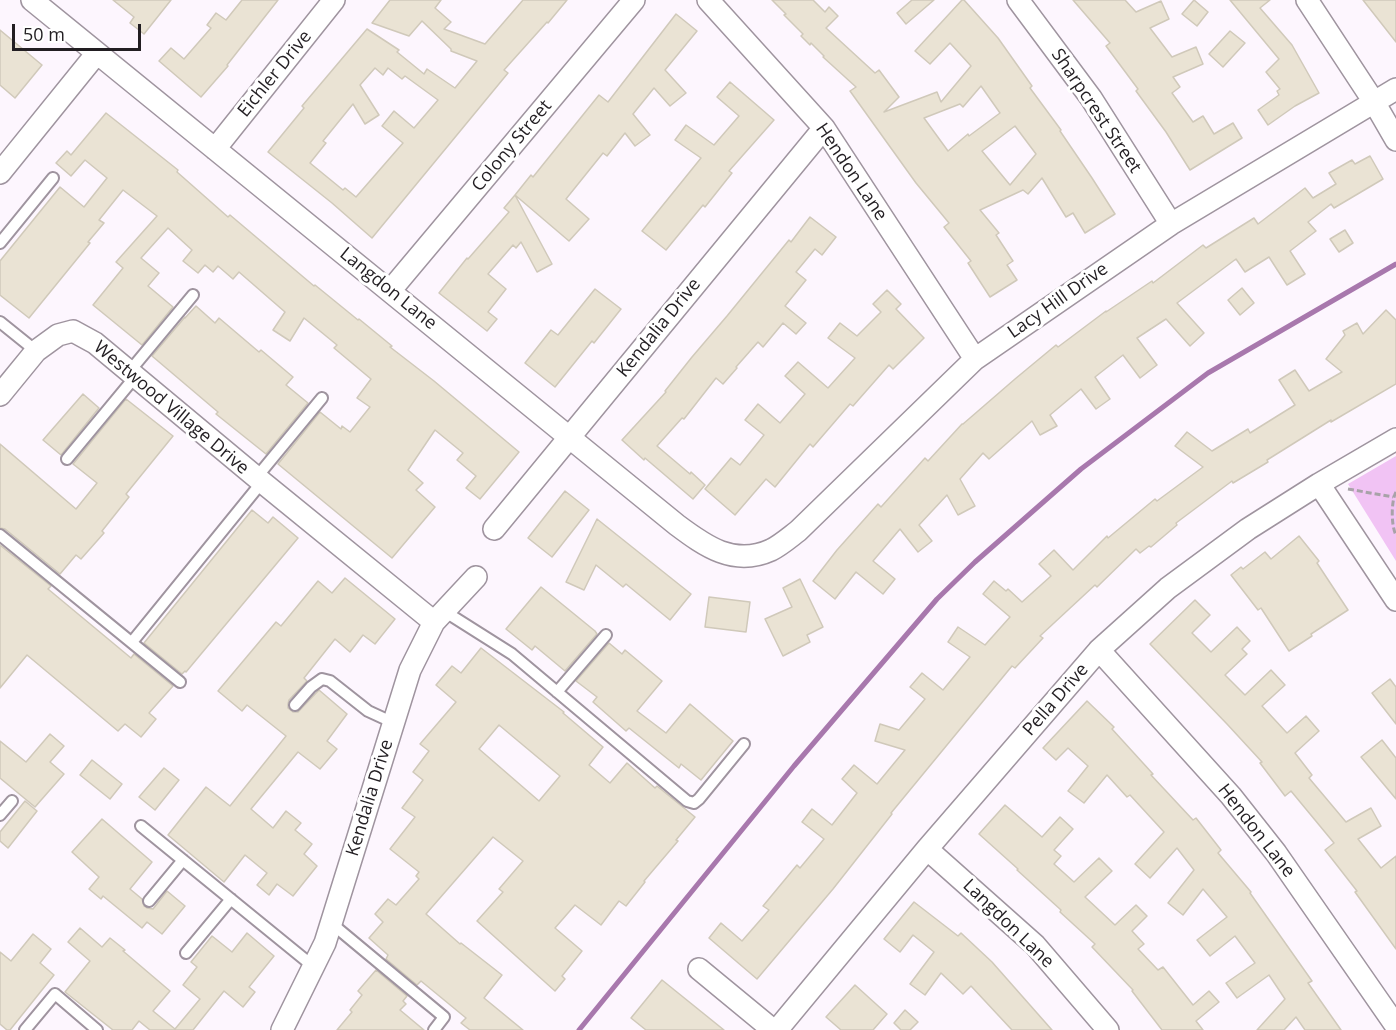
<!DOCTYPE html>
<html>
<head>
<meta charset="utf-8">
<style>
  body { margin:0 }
  #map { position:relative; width:1396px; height:1030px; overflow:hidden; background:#fdf6fe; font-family:"Open Sans",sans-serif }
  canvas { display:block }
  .scale { position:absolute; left:12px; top:24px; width:129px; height:27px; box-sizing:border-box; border:3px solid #221e22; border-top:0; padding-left:8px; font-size:18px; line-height:21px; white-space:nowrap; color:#221e22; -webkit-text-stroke:4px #fff; paint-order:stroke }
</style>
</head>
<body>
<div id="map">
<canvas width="1396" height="1030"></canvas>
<div class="scale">50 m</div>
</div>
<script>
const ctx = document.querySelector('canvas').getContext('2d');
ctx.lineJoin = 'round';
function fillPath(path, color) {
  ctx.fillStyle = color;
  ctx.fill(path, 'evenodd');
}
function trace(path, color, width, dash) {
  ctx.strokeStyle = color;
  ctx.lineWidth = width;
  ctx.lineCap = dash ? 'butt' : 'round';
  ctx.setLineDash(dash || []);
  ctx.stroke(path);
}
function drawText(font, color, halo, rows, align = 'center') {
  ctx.font = font + ' "Open Sans",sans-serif';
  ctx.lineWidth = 6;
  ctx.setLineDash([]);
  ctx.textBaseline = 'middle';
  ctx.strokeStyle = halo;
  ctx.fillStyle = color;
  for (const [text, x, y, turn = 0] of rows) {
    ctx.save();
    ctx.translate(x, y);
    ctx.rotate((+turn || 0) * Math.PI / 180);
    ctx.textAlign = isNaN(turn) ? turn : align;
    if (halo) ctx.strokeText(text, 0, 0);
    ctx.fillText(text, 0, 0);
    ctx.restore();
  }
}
const green = new Path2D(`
  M1396,456V561L1348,484Z`);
const stream = new Path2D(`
  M579,1030L794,766L937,599L975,562L1081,469L1208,373L1396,264`);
const building = new Path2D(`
  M113,0H171L144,34L130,23L134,17Z
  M242,0H278L227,65L228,66L201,97L159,61L171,48L184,59L211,28L207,25L216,13L226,20Z
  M390,0H441L435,8L451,22L444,29L485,44L523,0H567L548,23L547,22L504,70L508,73L372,238L332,203L268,152L304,108L302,106L367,29L399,50L397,52L424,74L427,69L455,88L477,61L451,51V49L422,21L409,36L372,23ZM375,68L383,75L388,68L402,79L405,76L438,100L414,128L394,111L382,126L403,143L356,197L345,188L343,190L310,163L326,143L323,141L353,104L365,124L379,115L360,85Z
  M772,0H813L825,12L829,7L838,16L826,28L875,73L879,70L899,97L884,112L937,92L941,102L971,66L950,43L930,64L915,51L962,0H964L998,38L1032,86L1030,88L1061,130L1060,131L1092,178L1115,214L1085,233L1073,213L1066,217L1042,178L1028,194L1023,190L980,210L999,233L996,235L1013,261L1007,265L1017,280L990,297L968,263L971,261L944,227L949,223L916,183L850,91L856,87L823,57L824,56L811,43L810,45L801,36L803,34L784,15L786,14ZM981,86L1000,113L969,136L968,134L948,151L924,118L960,104L963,107ZM1015,126L1036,154L1010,185L982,151Z
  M912,0H934L906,24L897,13Z
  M1073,0H1125L1136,12L1161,1L1169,19L1150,28L1172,57L1196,47L1203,64L1173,77L1180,87L1172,93L1193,122L1203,116L1214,134L1233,123L1242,138L1190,170L1166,132L1136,91L1138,89L1106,46L1110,43Z
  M1194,0L1208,12L1197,26L1182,14Z
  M1230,0H1270L1260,8L1292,45L1319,93L1295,106L1268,125L1258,110L1279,95L1277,91L1280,89L1266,72L1279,59Z
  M1363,0H1396V42Z
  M676,14L697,31L665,70L686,93L670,106L654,88L633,114L650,135L635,146L625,133L607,156L603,153L566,199L589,219L569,241L515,195L531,175L533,177L599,95L608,102Z
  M0,30L42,65L15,98L0,85Z
  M1230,31L1245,43L1223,67L1209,54Z
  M730,82L774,120L729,171L732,173L705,207L703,205L666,250L642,231L701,158L675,140L686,125L714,145L739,116L717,97Z
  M106,113L178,170L177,172L228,217L230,215L314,286L315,285L358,320L359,319L392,346L390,347L434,381L519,452L480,499L466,488L476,476L457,460L463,453L435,430L408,470L423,483L416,490L435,507L392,558L278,464L320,412L341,429L342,426L350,432L370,407L357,398L371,379L334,348L337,345L304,318L290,341L273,330L285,312L239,272L233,279L218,266L213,272L205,265L198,273L183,261L192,250L168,228L141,258L159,273L148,286L173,307L142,345L93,305L123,268L116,262L157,216L123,190L99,220L104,223L88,242L90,243L29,318L0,295V261L60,187L84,207L107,178L85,160L71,176L56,163L67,151L71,155Z
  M1370,156L1383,179L1334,208L1331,204L1308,222L1316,231L1290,251L1305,274L1287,285L1269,257L1245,272L1236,259L1177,303L1204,333L1190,346L1166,319L1137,338L1157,365L1140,378L1123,355L1095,377L1110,399L1096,409L1081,389L1050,415L1057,426L1040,435L1032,421L989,459L983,453L960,479L975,506L958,515L947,495L919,525L932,541L918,552L900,529L873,561L895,579L883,594L856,572L835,599L813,581L837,550L878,504L881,507L925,458L928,461L962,424H963L1015,379L1056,345L1058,347L1106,311V312L1152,281L1153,283L1203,245L1206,248L1254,218L1258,224L1305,188L1313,198L1336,184L1329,173L1352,160L1355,164Z
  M515,195L552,264L537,272L521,242L516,248L513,245L488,274L506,289L488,312L497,319L487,331L439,293L467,258L468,259L509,212L504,208Z
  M810,217L836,237L822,255L815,249L796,272L806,280L785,306L806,323L796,334L783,323L763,347L758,342L736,367L737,368L723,384L716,378L684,419L682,418L657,446L690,474L691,472L705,485L693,499L645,458L644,460L622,440L666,392L665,391L692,357L727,316L789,240L791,242Z
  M1345,230L1353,243L1339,252L1330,239Z
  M1242,288L1254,303L1240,315L1228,300Z
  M595,289L621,309L594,343L592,341L555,387L525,363L551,330L558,335Z
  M887,290L901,304L896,309L924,338L893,369L889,365L853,406L850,404L813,447L810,444L775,487L766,479L735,515L705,489L731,458L740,465L764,435L745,420L758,404L780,423L805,394L785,376L798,362L828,388L855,358L828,338L840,323L857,336L881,312L873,304Z
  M196,306L215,323L219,318L259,352L261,350L293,377L286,385L308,403L266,454L216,414L218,412L152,356L185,317V318Z
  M1386,310L1396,320V384L1331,422V420L1267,460L1268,462L1233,483L1232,481L1176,523L1177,525L1151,547L1149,546L1140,553L1136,549L1097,587L1095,585L1040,636L1043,638L1015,668L1012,666L891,813L892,814L833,889L757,979L709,938L721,923L742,941L769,910L763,906L797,865L800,868L824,839L802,822L812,809L832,825L857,793L842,779L854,765L877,784L905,750L875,741L880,724L899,730L925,699L910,687L922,673L943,690L970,657L948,642L958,627L985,645L1010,617L983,594L994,581L1006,591L1008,589L1022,602L1051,576L1039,564L1054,550L1073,570L1107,536L1108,538L1155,499L1157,501L1203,467L1175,446L1187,432L1212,451L1248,429L1250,433L1295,405L1279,380L1295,370L1309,391L1342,372L1326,359L1345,335L1343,331L1357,323L1363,334Z
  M83,394L99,408L61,455L43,440Z
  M126,399L173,436L126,494L129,497L102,531L104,533L81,559L76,555L60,574L5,529L0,528V444L76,509L97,483L73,464Z
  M565,491L589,510L552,557L528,538Z
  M252,510L268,523L273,517L298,538L186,672L185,671L182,674L144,643Z
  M597,519L691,594L670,620L626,584L623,587L596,565L584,590L566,582Z
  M1299,536L1319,561L1317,563L1348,610L1311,634L1312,636L1289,651L1261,608L1258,610L1231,575L1241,567L1243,569L1265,552L1271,559Z
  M0,545L51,586L48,589L131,658L134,654L173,686L149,713L156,719L141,737L125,724L118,731L27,655L0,688Z
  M345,578L395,619L375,644L363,635L350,652L335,639L304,678L307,681L289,700L288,704V708L293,712H298L319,690L347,714L327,741L337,749L320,769L298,752L251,809L273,828L286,811L301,823L295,830L312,844L304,854L317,866L293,896L277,884L269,895L257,885L267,873L245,855L224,882L168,835L206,787L230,806L286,736L247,705L242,711L218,691L276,622L281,626L318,581L332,593Z
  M800,579L823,627L807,635L810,642L783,656L765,619L792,607L783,588Z
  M541,587L595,631L597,634L565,671L535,646L532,650L506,629Z
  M709,597L750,602L746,632L705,627Z
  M1195,600L1210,615L1192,633L1211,652L1237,627L1250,641L1242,649L1247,654L1225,675L1245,695L1271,670L1285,685L1262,706L1287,733L1306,716L1319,731L1295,753L1312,775L1309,778L1346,822L1371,808L1381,826L1358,839L1381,868L1396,856V949L1355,892L1357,891L1325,850L1334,843L1291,791L1285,796L1260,763L1262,762L1227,724L1150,644Z
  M609,643L622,654L625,650L662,681L637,711L666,733L690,704L733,741L701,780L681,764L679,768L629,728L626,731L593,702L597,697L576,681Z
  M481,648L564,712L563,713L603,747L589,765L610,783L627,763L655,788L657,786L695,817L676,840L678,841L644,881L645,882L626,906L619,901L601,925L575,905L555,928L582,951L562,976L565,979L555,991L477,921L503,892L499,889L523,861L493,837L426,914L460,944L461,943L502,975L484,998L523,1030H470L461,1023L466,1018L421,981L417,985L386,959L388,955L369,938L383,922L375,914L388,899L396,905L419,879L416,876L419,872L390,849L415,817L402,808L423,780L413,772L429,751L420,744L456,702L436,685L452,666L461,673ZM499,725L560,776L539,801L479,749Z
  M1390,679L1396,687V724L1372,693Z
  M1087,701L1114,727L1112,729L1153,774L1151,775L1193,820L1196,818L1221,850L1218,853L1251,892L1250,893L1312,981L1308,983L1341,1030H1305L1296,1017L1284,1030H1257L1285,999L1269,975L1237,998L1226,983L1255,963L1235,936L1210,956L1197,940L1227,917L1203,889L1183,915L1168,903L1194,870L1177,848L1150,878L1135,864L1164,832L1130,795L1127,797L1107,775L1084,803L1068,791L1088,766L1068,748L1056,760L1043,748Z
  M50,734L64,746L50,762L64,774L35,807L0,778V741L26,762Z
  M1382,740L1396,758V799L1361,757Z
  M92,760L122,784L110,799L80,775Z
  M164,768L179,780L155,810L139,797Z
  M25,801L37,811L8,848L0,841V832Z
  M1005,805L1042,837L1060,817L1073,829L1054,850L1061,856L1054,864L1074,882L1099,858L1112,871L1085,897L1115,925L1136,905L1147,916L1132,931L1144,944L1138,949L1158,970L1163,967L1193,1005L1209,991L1219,1002L1196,1021L1203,1030H1162L1132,991L1133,990L1092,947L1095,944L1060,912L1061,910L1017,870L1018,869L979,834Z
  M102,819L152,862L130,889L142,899L144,906L147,908L153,909L167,891L185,906L162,934L147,922L142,928L103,896L101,899L89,889L99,877L72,852Z
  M914,902L958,936L961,933L992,962L1052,1030H1012L971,986L963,994L941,973L925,995L910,984L934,952L913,935L900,952L884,939Z
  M80,928L102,947L110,938L125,950L123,951L170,991L153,1011L175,1029L200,999L183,985L197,967L191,962L212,936L232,952L247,933L274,956L249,987L255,992L243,1007L224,991L193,1030H150L139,1021L132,1030H113L65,992L90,961L68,942Z
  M33,934L51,949L40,963L54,975L10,1030H7L0,1024V952L11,961Z
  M376,970L407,996L403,1001L406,1004L400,1010L424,1030H337L352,1012L350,1010L362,995L358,991Z
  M662,980L724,1030H646L631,1018Z
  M855,985L887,1014L873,1030H841L826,1017Z
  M905,1010L918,1022L910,1030H901L894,1023Z`);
const path = new Path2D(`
  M1348,489L1393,497
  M1396,492C1391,501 1391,526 1396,535`);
const lane = new Path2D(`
  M0,243L53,178
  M0,322L36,351
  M129,372L193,295
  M67,459L135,377
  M256,478L322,398
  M0,535L180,682
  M444,611L512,654L687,801L694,803L699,799L744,744
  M132,642L262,482
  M557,692L606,635
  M295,705L311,687L322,679L330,681L368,711L394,723
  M0,815L12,801
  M141,826L314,967
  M149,901L183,860
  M331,923L444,1017L434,1030
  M186,953L231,899
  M25,1030L55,994L97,1030`);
const street = new Path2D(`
  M32,0L677,525C705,546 734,567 771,550C781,545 790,537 798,531L975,359L1171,224L1396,89
  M708,0L824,128L975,359
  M1018,0L1091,98L1171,224
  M1307,0L1374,102L1396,140
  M215,149L334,0
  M0,173L97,53
  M390,291L634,0
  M0,395L36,351L58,335L73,331L95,343L262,482L434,622
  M1319,484L1396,600
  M494,529L824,128
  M1099,650L1231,796L1276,853L1396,1026
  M927,849L1035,945L1108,1030
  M699,969L773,1030
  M282,1030L325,943L410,670L434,622L476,577
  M777,1030L927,849L1099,650L1168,588L1248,529L1319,484L1396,439`);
const streetNames = [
  ["Eichler Drive",275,74,-51],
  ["Sharpcrest Street",1096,111,56],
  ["Colony Street",512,146,-50],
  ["Hendon Lane",851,172,56],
  ["Langdon Lane",388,289,39],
  ["Lacy Hill Drive",1058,301,-35],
  ["Kendalia Drive",659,328,-51],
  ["Westwood Village Drive",171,408,40],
  ["Pella Drive",1056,700,-49],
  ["Kendalia Drive",370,798,-73],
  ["Hendon Lane",1256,831,52],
  ["Langdon Lane",1008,924,44]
];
fillPath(green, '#f1c3f4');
trace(stream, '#a878ad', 5);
fillPath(building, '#eae3d4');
trace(building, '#d0c9ba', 1.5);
trace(lane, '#9f949f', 14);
trace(street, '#9f949f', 24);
trace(path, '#a8a2a8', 3, [6, 3]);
trace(lane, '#fff', 10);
trace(street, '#fff', 21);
drawText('18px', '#221e22', '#fff', streetNames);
</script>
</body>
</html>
